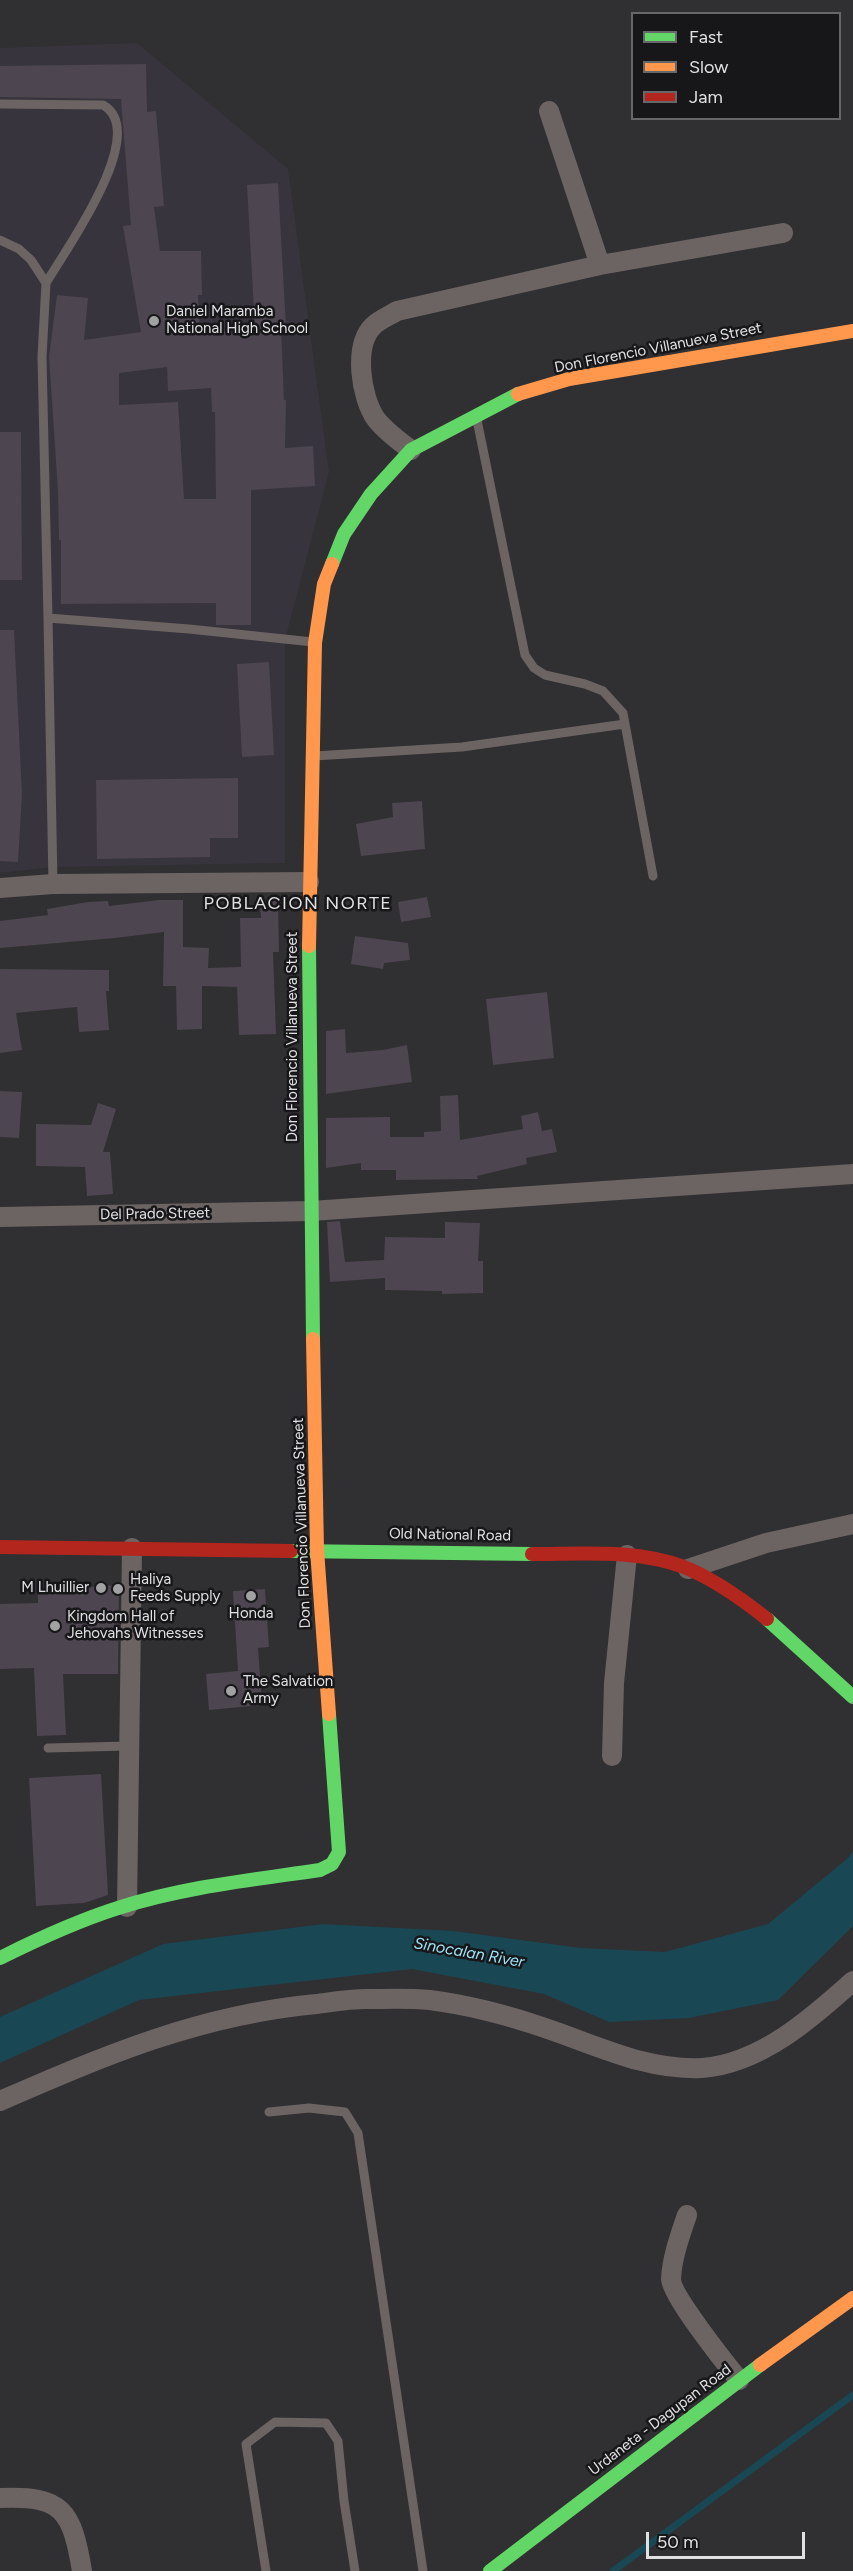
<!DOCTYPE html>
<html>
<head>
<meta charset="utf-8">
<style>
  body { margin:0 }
  #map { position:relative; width:853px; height:2571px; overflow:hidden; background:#302f31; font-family:Figtree,sans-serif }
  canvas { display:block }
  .legend { position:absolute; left:631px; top:12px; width:210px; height:108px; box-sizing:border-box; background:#171619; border:2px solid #676669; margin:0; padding:8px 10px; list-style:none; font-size:18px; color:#e0dfe2 }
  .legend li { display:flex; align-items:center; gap:12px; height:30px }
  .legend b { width:30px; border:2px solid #676669 }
  .scale { position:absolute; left:646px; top:2532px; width:159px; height:27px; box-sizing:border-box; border:3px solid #e0dfe2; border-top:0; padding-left:8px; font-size:18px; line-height:21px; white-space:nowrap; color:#e0dfe2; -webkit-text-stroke:4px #171619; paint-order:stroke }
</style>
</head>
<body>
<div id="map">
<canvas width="853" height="2571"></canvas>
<ul class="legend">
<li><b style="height:8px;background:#63d668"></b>Fast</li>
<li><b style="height:8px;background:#ff974d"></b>Slow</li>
<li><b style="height:8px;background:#b3261e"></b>Jam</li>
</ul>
<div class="scale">50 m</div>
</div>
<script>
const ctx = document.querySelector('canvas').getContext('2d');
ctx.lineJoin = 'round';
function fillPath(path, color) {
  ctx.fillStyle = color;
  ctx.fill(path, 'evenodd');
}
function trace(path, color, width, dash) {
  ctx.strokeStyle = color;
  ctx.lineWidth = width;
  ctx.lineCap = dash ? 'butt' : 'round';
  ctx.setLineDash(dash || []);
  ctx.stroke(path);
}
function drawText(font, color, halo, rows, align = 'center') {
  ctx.font = font + ' Figtree,sans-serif';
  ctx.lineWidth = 5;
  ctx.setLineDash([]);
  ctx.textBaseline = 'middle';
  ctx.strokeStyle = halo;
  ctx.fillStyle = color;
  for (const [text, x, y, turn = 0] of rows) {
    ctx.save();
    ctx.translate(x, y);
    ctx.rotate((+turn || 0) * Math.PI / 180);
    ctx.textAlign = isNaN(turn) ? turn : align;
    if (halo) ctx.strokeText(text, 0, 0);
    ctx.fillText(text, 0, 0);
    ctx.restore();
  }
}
const built = new Path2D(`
  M137,43L288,169L329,472L285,640V863L52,867L0,873V48Z`);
const water = new Path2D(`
  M853,1851V1926L778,2000L689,2018L609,2022L544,1994L412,1969L139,2000L0,2063V2017L163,1944L324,1924L453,1931L581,1948L665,1952L768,1924L848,1858Z`);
const stream = new Path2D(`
  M613,2571L853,2395`);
const building = new Path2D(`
  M146,64L147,112L156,111L164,206L154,207L160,251H201L202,295H198L200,332L255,330L247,185L278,183L286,327H281L284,400H286L285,448L313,446L315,486L251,490V625H216V603L61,604V540H59L58,491L49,357L57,295L88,298L84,340L141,332L123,226L131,225L121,99L0,97V66ZM167,367L168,391L211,388L212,412H215L216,499H184L178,402L119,405V373Z
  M0,432H21L22,580H0Z
  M0,630H14L22,795L18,862L0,861Z
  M269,662L274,755L242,757L237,664Z
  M238,778V838H210V857L97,859L96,780Z
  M422,801L425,849L361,856L356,824L393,817L392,803Z
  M427,897L431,917L401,922L398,902Z
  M159,900H183V947L209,948L208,968L241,967L240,918H261L260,901L278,900L279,952H273L276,1034L239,1035L237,987L202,986V1029L177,1030L176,986H163L164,932L115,938L0,948V921L48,915L47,909L88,902L108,901L109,906Z
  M355,936L408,943L410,960L384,963L383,969L351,964Z
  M0,969L109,970V991H106L109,1030L79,1032L77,1007L16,1013L22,1050L0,1053Z
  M547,992L554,1058L493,1065L486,999Z
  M345,1029L346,1053L383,1050L407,1045L412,1082L326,1094V1031Z
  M0,1091L22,1092L19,1138L0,1137Z
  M458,1095L460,1140L523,1129L521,1116L538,1112L542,1131L552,1129L557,1152L526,1158L527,1164L477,1176L478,1179L396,1180V1170H361V1163L326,1168V1118L390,1117V1137H424V1132L441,1131L440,1096Z
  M98,1103L116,1109L103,1152H110L113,1194L87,1196L85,1167L36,1166V1124L91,1125Z
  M340,1221L345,1262L384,1260L385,1237L445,1238V1222L480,1223L478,1261H483V1293L442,1294V1291L385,1290V1278L330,1282L327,1222Z
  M119,1585L118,1674H63L66,1735L37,1736L34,1668L0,1669V1604L38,1603V1590Z
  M265,1589L269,1647L258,1648L262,1705L209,1710L206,1674L238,1671L233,1591Z
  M101,1774L108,1895L84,1903L36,1906L29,1778Z`);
const lane = new Path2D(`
  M0,104L103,105C151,132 65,251 46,283
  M0,240L19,249L31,260L46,283L42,357L48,618
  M477,420L525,655L534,668L545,675L585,684L603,691L623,713L653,876
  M314,756L462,747L625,724
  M53,884L48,618L189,629L313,642
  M48,1748L129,1746
  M269,2112L309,2108L345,2112L358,2133L423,2571
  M266,2571L246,2444L275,2422L326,2423L338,2441L344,2501L355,2571`);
const street = new Path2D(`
  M549,111L600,265
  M411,450C399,441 385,431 376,419C361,398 353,346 373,326C379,320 389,316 397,311L600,265L783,233
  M0,888L53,884L309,882
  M0,1217L311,1211L853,1174
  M688,1569L766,1543L853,1524
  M612,1756L614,1683L627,1555
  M127,1907L132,1548
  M0,2101C106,2055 199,2015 316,2004C332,2002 349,1999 366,1999C387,1999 409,1998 430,2000C469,2005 507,2015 545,2028C596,2045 647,2071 702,2068C760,2064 812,2018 853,1981
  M687,2215C680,2236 672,2257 671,2279C671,2295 726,2364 739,2380
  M0,2498C63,2495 72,2511 82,2571`);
const fast = new Path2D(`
  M332,564L344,534L371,494L411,450L518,394
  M309,946L313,1339
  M291,1551L532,1554
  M767,1619L853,1697
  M0,1958C38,1939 77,1921 118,1908C183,1887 252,1880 320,1870L332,1864L339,1852L329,1714
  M490,2571L760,2365`);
const slow = new Path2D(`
  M518,394L569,379L853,331
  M309,946L315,643L324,584L332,564
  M313,1339L317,1550L329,1714
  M760,2365L853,2298`);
const jam = new Path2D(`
  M0,1547L291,1551
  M532,1554C582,1554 636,1549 684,1567C714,1579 742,1599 767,1619`);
const markers = [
  [154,321,6,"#a2a1a4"],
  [101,1588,6,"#a2a1a4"],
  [118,1589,6,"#a2a1a4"],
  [251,1596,6,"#a2a1a4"],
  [55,1626,6,"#a2a1a4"],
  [231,1691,6,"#a2a1a4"]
];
const poiNames = [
  ["Daniel Maramba",166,312],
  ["National High School",166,329],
  ["Haliya",130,1580],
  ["Feeds Supply",130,1597],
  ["M Lhuillier",89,1588,"right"],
  ["Honda",251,1614,"center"],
  ["Kingdom Hall of",67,1617],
  ["Jehovahs Witnesses",67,1634],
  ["The Salvation",243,1682],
  ["Army",243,1699]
];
const streetNames = [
  ["Don Florencio Villanueva Street",658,348,-11],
  ["Don Florencio Villanueva Street",293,1037,-90],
  ["Del Prado Street",155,1214,-1],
  ["Don Florencio Villanueva Street",302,1523,-92],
  ["Old National Road",450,1535,1],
  ["Urdaneta - Dagupan Road",660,2420,-37]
];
const waterNames = [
  ["Sinocalan River",469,1953,10]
];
const quarterNames = [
  ["POBLACION NORTE",298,904]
];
fillPath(built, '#37343d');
fillPath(water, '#194854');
trace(stream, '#194854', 7);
fillPath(building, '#4d4550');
trace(lane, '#6c6363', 9);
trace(street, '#6c6363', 20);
trace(fast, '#63d668', 14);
trace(slow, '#ff974d', 14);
trace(jam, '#b3261e', 14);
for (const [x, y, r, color] of markers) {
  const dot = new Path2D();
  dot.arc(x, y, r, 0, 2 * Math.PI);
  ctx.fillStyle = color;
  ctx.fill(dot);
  trace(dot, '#171619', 2);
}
drawText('15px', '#e0dfe2', '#171619', poiNames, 'left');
drawText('15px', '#e0dfe2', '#171619', streetNames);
drawText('italic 16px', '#9ce3f7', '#171619', waterNames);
ctx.letterSpacing = '1.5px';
drawText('18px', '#e0dfe2', '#171619', quarterNames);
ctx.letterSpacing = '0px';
</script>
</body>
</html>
